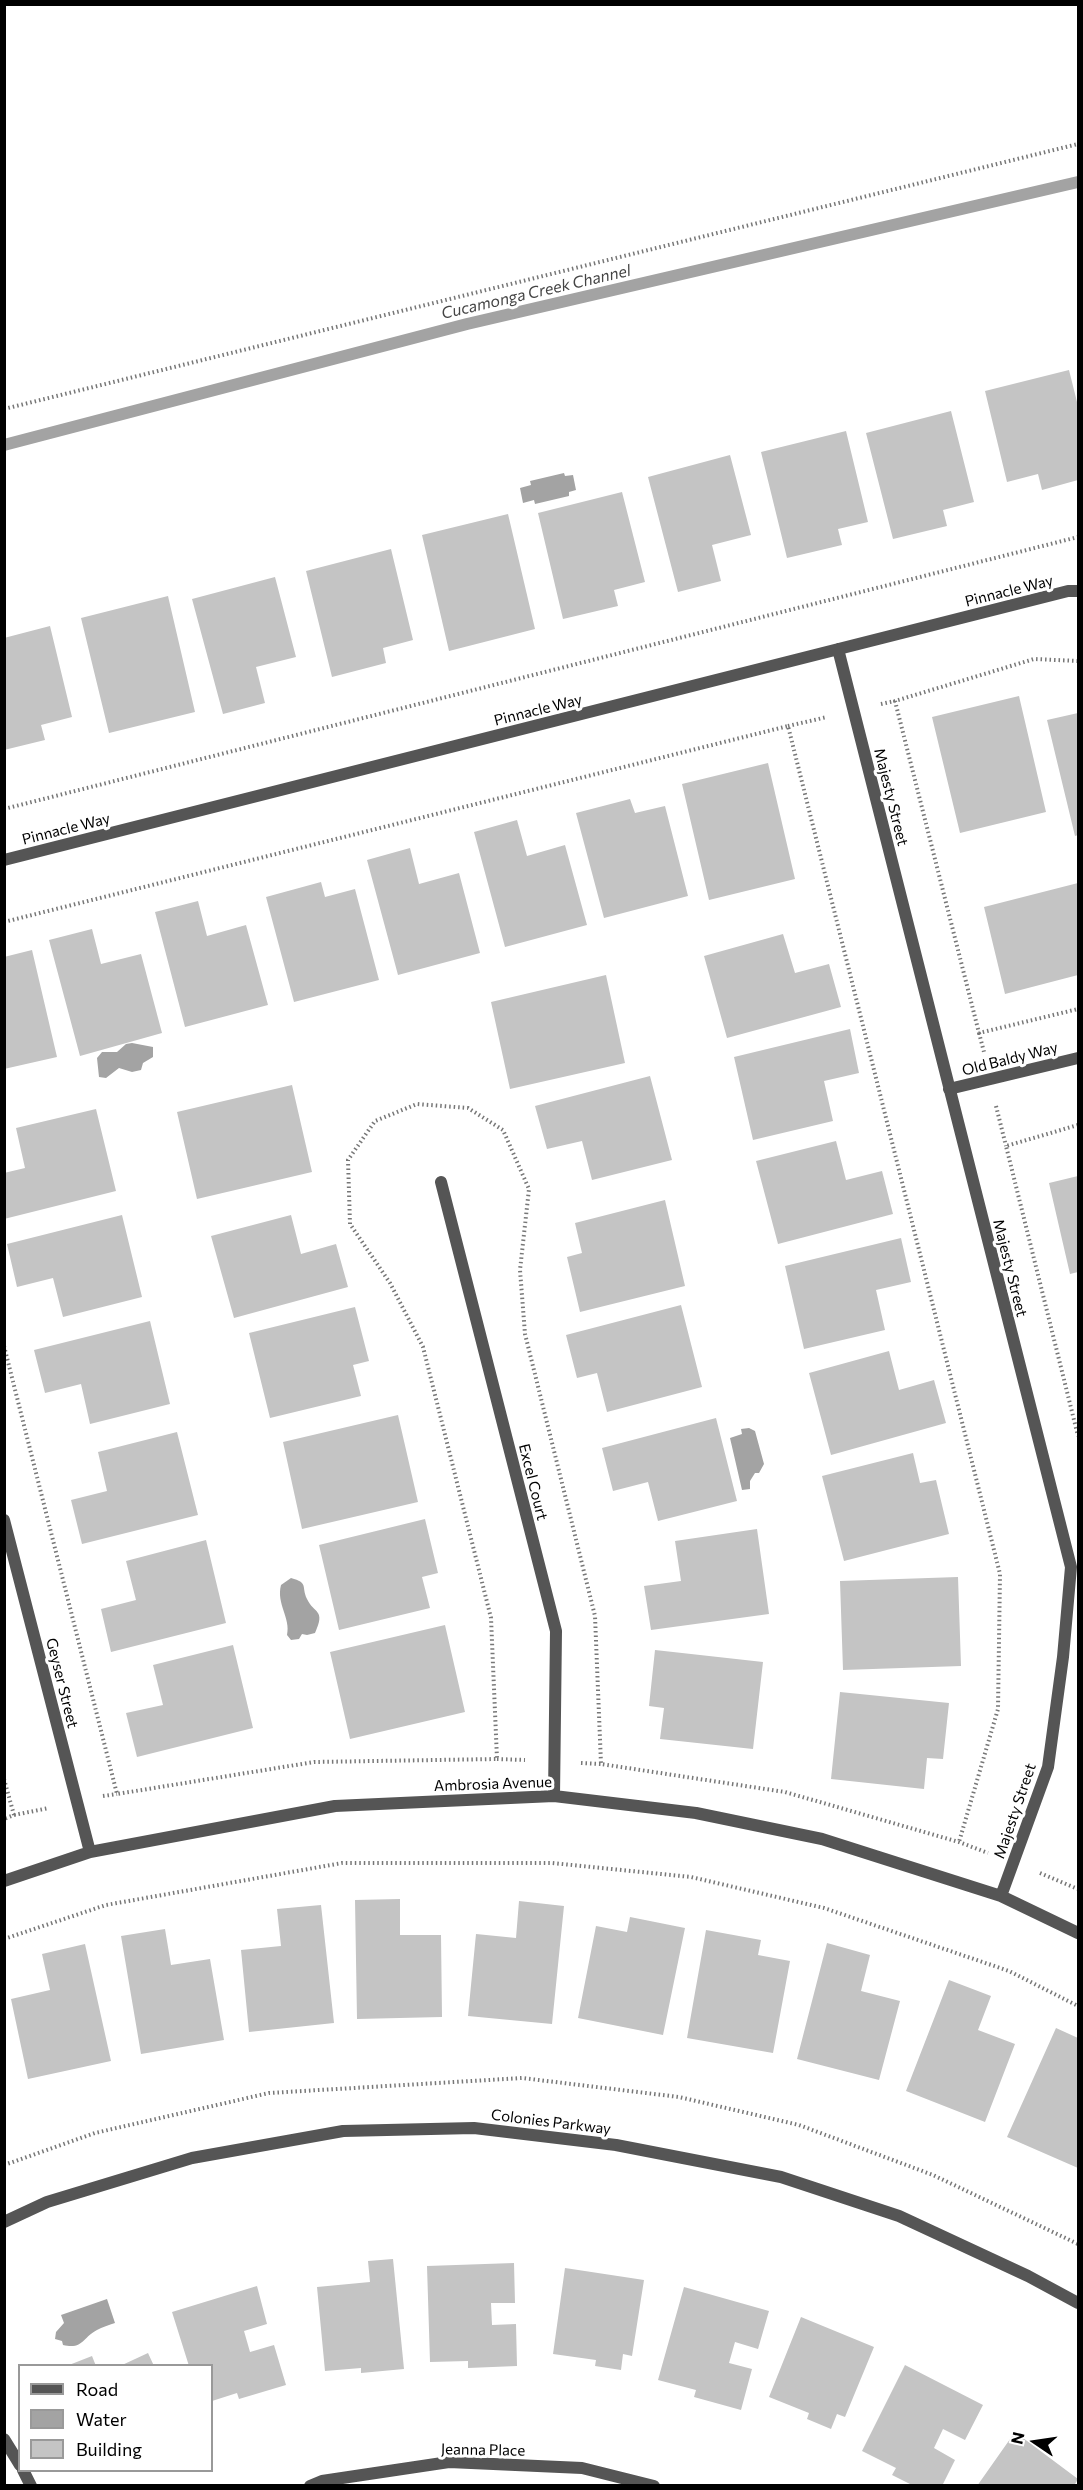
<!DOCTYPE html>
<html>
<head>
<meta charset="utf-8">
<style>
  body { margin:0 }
  #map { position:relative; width:1083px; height:2490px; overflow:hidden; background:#fff; font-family:Commissioner,sans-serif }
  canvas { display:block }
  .frame { position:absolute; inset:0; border:6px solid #000; pointer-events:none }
  .legend { position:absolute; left:18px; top:2364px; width:195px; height:108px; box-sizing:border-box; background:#fff; border:2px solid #999; margin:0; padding:8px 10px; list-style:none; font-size:18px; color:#000 }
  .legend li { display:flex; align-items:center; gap:12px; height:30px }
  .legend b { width:30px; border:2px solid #999 }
  .north { position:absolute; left:1005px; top:2412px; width:60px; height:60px; -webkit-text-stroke:4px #fff; paint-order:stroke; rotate:283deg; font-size:16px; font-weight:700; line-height:24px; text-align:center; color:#000 }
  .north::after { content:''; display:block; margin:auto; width:21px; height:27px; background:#000; clip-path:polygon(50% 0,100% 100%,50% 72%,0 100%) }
</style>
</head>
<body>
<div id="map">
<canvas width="1083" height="2490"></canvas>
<div class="frame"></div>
<ul class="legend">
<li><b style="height:8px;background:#555"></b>Road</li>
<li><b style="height:16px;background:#a3a3a3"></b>Water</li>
<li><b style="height:16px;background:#c4c4c4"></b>Building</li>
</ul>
<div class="north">N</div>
</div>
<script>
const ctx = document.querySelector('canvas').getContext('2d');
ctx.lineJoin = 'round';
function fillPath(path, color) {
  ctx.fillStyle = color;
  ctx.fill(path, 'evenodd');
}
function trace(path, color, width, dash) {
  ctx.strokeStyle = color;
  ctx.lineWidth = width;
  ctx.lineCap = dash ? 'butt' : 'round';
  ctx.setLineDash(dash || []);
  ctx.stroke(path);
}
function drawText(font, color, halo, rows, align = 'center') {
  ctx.font = font + ' Commissioner,sans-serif';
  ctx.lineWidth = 6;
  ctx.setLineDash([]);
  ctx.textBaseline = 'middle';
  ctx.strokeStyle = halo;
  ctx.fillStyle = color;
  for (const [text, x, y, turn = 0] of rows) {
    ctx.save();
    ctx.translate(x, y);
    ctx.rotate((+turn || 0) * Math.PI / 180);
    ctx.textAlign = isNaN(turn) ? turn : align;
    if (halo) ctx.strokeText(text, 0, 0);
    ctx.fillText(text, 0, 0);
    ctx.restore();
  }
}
const water = new Path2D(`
  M564,473L565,476L573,475L576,490L569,492V496L535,504L534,500L523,503L520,488L531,485L530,481Z
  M132,1043L153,1047V1057L143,1063L141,1070L132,1072L119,1068L106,1078L99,1077L97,1058L102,1052H117L126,1044Z
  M749,1428L755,1431L764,1464L759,1473H755L750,1481V1489L742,1490L730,1438L742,1434L741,1429Z
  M291,1578C309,1583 301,1586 307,1599C314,1614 326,1609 315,1633L307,1635L302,1634L299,1639L291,1640L287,1635C291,1618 276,1604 281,1585Z
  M107,2299L115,2323C109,2325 102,2327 97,2330C83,2337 83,2350 63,2345L62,2341L55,2339L56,2332L64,2323L61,2315Z`);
const stream = new Path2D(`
  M4,445L467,324L1078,182`);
const building = new Path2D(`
  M1069,370L1078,406V480L1042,490L1038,474L1007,482L985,391Z
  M951,411L974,502L943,510L947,526L893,539L866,433Z
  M846,431L868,522L838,529L842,545L787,558L761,452Z
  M730,455L751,535L712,545L721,581L678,592L648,477Z
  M622,492L645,582L614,590L618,606L563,619L538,513Z
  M508,514L535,629L449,651L422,535Z
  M391,549L413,640L383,648L386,663L332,677L306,571Z
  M275,577L296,657L256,667L265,703L223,714L192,599Z
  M168,596L195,712L109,733L81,618Z
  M50,626L72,717L41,725L45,740L4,750V638Z
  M1019,696L1046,812L960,833L932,717Z
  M1078,713V835L1075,836L1047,720Z
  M768,763L795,879L709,900L682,784Z
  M630,799L635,813L665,806L688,896L604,918L576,813Z
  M517,820L527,856L565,845L587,925L505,947L474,832Z
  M410,848L419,884L459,873L480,953L398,975L367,860Z
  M321,882L325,897L355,889L379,980L294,1002L266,897Z
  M1078,883V975L1005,994L984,907Z
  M198,901L207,936L246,925L268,1005L185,1027L155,912Z
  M92,929L101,964L141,954L162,1033L80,1056L49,940Z
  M783,934L795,973L829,964L841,1007L727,1038L704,956Z
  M32,950L57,1057L4,1069V957Z
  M606,975L625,1063L510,1089L491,1002Z
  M850,1029L859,1073L824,1081L833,1121L753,1140L734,1057Z
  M650,1076L672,1160L592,1180L582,1141L547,1149L535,1106Z
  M292,1085L312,1172L197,1199L177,1112Z
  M96,1109L116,1191L4,1219V1173L25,1168L16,1128Z
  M836,1141L846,1180L882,1171L893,1214L778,1244L756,1161Z
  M1078,1176V1272L1070,1274L1049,1183Z
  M665,1200L685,1286L580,1312L567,1257L582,1253L575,1223Z
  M122,1215L142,1297L63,1317L53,1278L17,1287L7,1244Z
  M291,1215L301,1254L336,1244L348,1287L234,1318L211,1236Z
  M901,1238L911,1282L876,1290L885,1330L804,1349L785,1266Z
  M681,1305L702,1387L607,1412L597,1373L577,1378L566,1335Z
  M355,1307L369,1361L353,1365L361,1396L270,1418L249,1333Z
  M150,1321L170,1404L90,1424L81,1384L45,1393L34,1350Z
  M889,1351L899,1390L934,1380L946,1423L831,1455L809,1373Z
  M398,1415L418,1502L302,1529L283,1442Z
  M716,1418L737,1501L658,1521L648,1482L613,1491L602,1448Z
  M177,1432L198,1515L82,1544L71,1500L107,1491L98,1452Z
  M913,1453L920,1483L936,1480L949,1534L844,1561L822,1476Z
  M425,1519L438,1573L422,1577L430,1608L339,1630L319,1545Z
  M757,1529L769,1614L651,1630L644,1586L681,1581L675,1541Z
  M206,1540L226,1623L111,1652L101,1609L136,1600L126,1561Z
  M958,1577L961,1666L843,1670L840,1581Z
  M445,1625L465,1712L350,1739L330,1652Z
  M233,1645L253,1728L137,1757L126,1713L163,1705L153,1665Z
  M655,1650L763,1662L753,1749L660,1739L664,1708L649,1706Z
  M840,1692L949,1703L943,1759L927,1758L924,1789L831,1779Z
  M400,1899V1935H441L442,2017L357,2019L355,1900Z
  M519,1901L564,1906L552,2024L468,2016L476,1934L516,1938Z
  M321,1905L334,2023L249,2032L241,1950L281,1946L277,1909Z
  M630,1917L685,1928L663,2035L578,2018L596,1926L627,1932Z
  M165,1929L171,1965L210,1959L224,2040L141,2054L121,1936Z
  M706,1930L761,1940L758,1955L790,1961L773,2053L687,2038Z
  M827,1943L870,1955L861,1991L900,2001L879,2080L797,2059Z
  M85,1944L111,2061L28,2079L11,1999L50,1990L42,1954Z
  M949,1980L991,1996L978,2030L1015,2044L985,2122L906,2091Z
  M1056,2028L1078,2038V2168L1007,2137Z
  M393,2259L404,2369L361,2373V2368L325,2371L317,2287L370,2282L368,2261Z
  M514,2263L515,2303H491L492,2325L516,2324L517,2366L468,2368V2361L430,2362L427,2266Z
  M565,2268L644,2280L632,2356L623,2354L621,2370L595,2366L596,2360L553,2354Z
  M257,2286L267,2324L244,2331L250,2352L274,2345L286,2385L239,2399L237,2393L212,2401V2366H189L172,2312Z
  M684,2287L769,2311L758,2349L735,2342L729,2363L752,2369L741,2410L694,2397L696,2390L658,2380Z
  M801,2317L874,2347L845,2417L837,2414L831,2429L807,2419L809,2413L769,2397Z
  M148,2353L154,2366H120Z
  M92,2356L96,2366H69V2365Z
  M905,2365L983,2405L965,2440L943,2429L934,2448L955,2460L942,2486H914L892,2475L896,2468L862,2451Z
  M1015,2432L1078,2479L1074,2486H977Z`);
const path = new Path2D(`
  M4,409L1078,144
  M1078,661L1034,659L895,701L979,1033L1078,1009
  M881,704L895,701
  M788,726L827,717
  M4,809L1078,537
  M4,922L788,726L1000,1574L998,1709L959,1842
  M979,1033L984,1052
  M996,1106L1006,1146
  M1078,1125L1006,1146L1078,1436
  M4,1346L117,1794L314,1762L497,1759L491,1618L423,1347L390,1283L350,1224L348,1160L375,1121L417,1104L468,1108L503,1130L529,1189L520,1270L525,1334L595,1616L601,1764L785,1792L959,1842L988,1853
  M497,1759L525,1760
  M581,1763L601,1764
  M4,1779L14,1815L4,1819
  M103,1796L117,1794
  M14,1815L49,1808
  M1040,1873L1078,1889
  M4,1939L106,1905L342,1863H552L691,1877L824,1908L1009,1971L1078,2006
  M4,2165L95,2133L269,2093L522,2078L679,2097L799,2125L933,2175L1078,2244`);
const minor = new Path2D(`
  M838,649L1071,1567L1063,1657L1048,1767L1001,1896
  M4,860L1068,591H1078
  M949,1089L1078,1058
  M441,1182L556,1631L554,1796
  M4,1520L90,1852
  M4,1881L90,1852L335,1806L554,1796L696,1813L822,1839L1001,1896L1078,1933
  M4,2439L20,2465
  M23,2470L31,2486
  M310,2486L322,2481L449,2462L582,2468L654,2486`);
const tertiary = new Path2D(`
  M4,2222L47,2202L192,2158L343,2131L474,2128L616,2145L781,2177L899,2216L1028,2276L1078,2303`);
const streetNames = [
  ["Pinnacle Way",1009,591,-14],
  ["Pinnacle Way",538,710,-14],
  ["Majesty Street",891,797,76],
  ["Pinnacle Way",66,829,-14],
  ["Old Baldy Way",1010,1059,-14],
  ["Majesty Street",1010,1268,76],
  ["Excel Court",533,1482,76],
  ["Geyser Street",62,1683,76],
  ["Ambrosia Avenue",493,1784,-2],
  ["Majesty Street",1015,1811,-71],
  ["Colonies Parkway",551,2122,7],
  ["Jeanna Place",483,2450,1]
];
const waterNames = [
  ["Cucamonga Creek Channel",536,292,-13]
];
fillPath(water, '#a3a3a3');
trace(stream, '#a3a3a3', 12);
fillPath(building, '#c4c4c4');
trace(path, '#777', 4, [1.5, 3]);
trace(minor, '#555', 12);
trace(tertiary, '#555', 12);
drawText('15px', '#000', '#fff', streetNames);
drawText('italic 16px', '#444', '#fff', waterNames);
</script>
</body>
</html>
